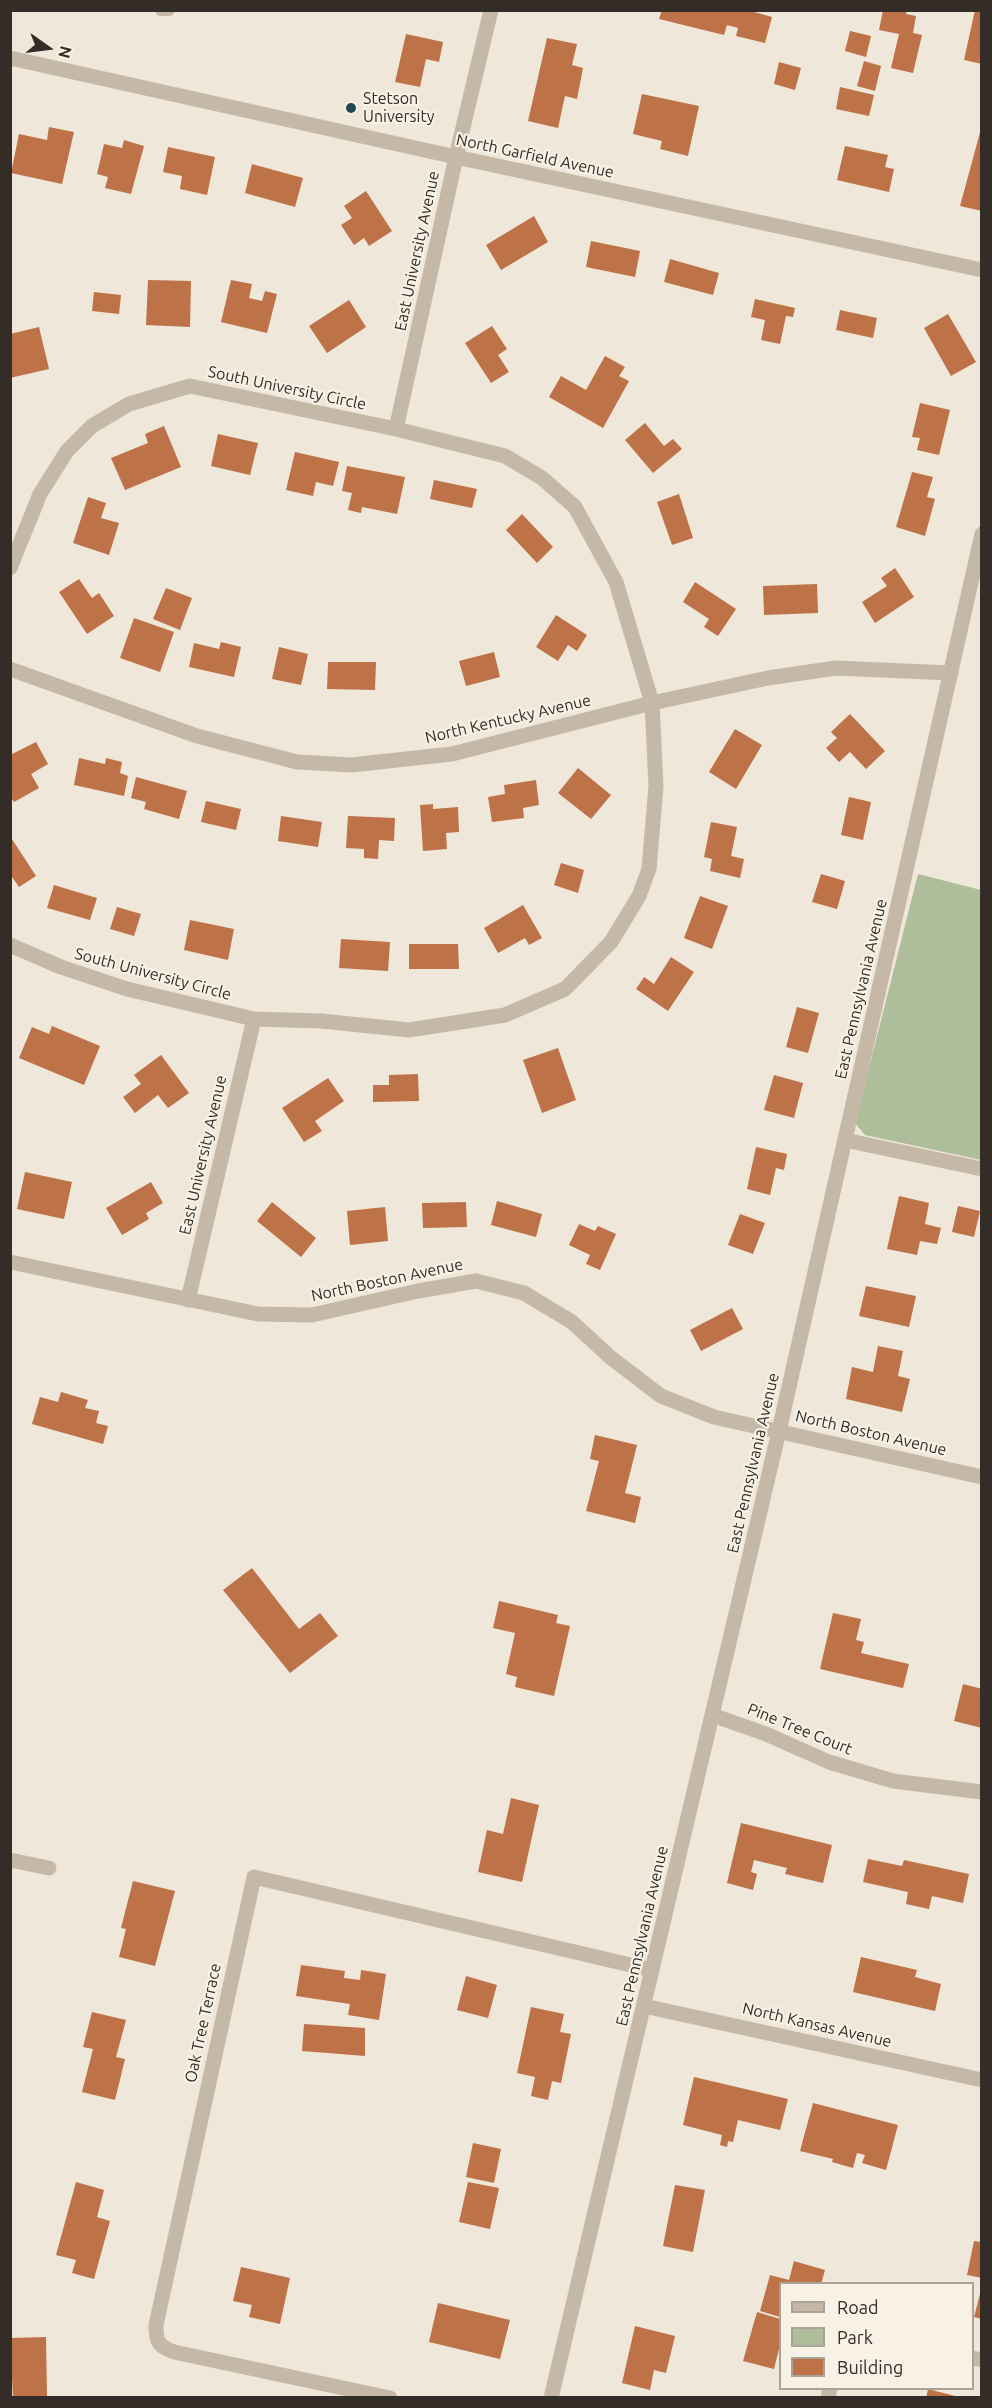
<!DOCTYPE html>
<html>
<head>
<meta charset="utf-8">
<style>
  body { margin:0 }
  #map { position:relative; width:992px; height:2408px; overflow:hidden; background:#efe7d9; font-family:Ubuntu,sans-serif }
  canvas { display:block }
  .frame { position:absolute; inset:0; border:12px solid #332c27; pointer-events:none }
  .legend { position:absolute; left:779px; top:2282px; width:195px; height:108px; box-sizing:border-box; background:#f8f1e5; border:2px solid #a9a299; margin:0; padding:8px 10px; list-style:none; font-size:18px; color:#332c27 }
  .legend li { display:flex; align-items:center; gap:12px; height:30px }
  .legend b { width:30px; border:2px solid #a9a299 }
  .north { position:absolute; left:18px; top:18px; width:60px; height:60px; -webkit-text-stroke:4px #f8f1e5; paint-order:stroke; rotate:104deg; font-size:16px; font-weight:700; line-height:24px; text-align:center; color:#332c27 }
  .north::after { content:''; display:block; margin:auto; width:21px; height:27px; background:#332c27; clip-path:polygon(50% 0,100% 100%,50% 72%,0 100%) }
</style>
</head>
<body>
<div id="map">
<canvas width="992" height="2408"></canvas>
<div class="frame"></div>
<ul class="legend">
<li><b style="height:8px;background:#c6b8a6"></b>Road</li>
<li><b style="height:16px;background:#aebd9a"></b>Park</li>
<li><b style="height:16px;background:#be7248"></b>Building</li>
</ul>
<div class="north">N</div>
</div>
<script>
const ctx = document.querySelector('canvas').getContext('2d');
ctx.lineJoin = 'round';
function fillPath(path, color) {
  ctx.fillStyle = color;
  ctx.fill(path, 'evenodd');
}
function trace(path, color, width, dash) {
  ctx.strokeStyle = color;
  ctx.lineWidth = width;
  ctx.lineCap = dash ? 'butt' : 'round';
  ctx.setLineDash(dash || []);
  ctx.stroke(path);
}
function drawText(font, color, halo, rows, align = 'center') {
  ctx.font = font + ' Ubuntu,sans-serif';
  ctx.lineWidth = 4.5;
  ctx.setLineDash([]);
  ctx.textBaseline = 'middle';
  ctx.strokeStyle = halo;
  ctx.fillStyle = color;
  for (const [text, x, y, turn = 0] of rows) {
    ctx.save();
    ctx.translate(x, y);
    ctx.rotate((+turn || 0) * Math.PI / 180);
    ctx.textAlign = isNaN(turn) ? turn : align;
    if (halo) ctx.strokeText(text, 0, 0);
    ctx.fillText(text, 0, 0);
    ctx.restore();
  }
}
const green = new Path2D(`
  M918,874L981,890V1160L865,1135L855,1123Z`);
const building = new Path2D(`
  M662,10H747L772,17L765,43L736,36L738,28L727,25L724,35L659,19Z
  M883,10H907L906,14L916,16L913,33L922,35L913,73L891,68L899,34L879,30Z
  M975,10H982V64L964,60Z
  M850,31L871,36L866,57L845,51Z
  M406,34L443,42L439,62L426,59L420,87L395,82Z
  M547,38L577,44L572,65L583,68L577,99L565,96L558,128L528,121Z
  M864,61L881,66L875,91L857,86Z
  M779,62L801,68L795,90L774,84Z
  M840,87L874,95L869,116L836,109Z
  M642,94L699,106L688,156L660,149L662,141L633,134Z
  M982,125V211L960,206Z
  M49,127L74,132L62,184L11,173L19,134L47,140Z
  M124,140L144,146L131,194L105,188L108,177L97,174L104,144L122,148Z
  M845,146L888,155L885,167L894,169L889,192L837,180Z
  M168,147L215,157L207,195L180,189L182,176L163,172Z
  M252,164L303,178L295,207L245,193Z
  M366,191L392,231L369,246L364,238L354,245L341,225L352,218L344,206Z
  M534,216L548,242L501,270L486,245Z
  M591,241L640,251L635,277L586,267Z
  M670,259L719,273L713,295L664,282Z
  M148,280L191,281L190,327L146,325Z
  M231,280L252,284L249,298L262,301L265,291L277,294L267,333L221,322Z
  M94,292L121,295L119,314L92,311Z
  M755,299L795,308L793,317L786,316L780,344L761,340L765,320L751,317Z
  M349,300L366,327L327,353L309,326Z
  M840,310L877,318L873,338L836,330Z
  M948,314L976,362L951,376L924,328Z
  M492,326L507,349L498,355L509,372L491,383L465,343Z
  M39,327L49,369L10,378V334Z
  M605,356L625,367L619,376L629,381L603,428L549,397L561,376L586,390Z
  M920,403L950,410L939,455L917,450L920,438L912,437Z
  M645,423L664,446L673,439L682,449L653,473L625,440Z
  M164,426L181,467L125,490L111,458L148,443L145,434Z
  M218,434L258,443L250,475L211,466Z
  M295,452L339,462L333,486L316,482L313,496L286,490Z
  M347,466L405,477L397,514L362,507L361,513L348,510L352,493L342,491Z
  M912,472L933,477L927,497L935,499L925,536L896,527Z
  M434,480L477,489L472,508L430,499Z
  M679,494L693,538L672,545L657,502Z
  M88,497L106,503L101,518L119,523L109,555L73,543Z
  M522,514L553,547L537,563L506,530Z
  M895,568L914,597L875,623L862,602L887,586L881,578Z
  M79,579L92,598L99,593L114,616L87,634L59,592Z
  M695,582L736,609L718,636L704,627L709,619L683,602Z
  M817,584L818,613L764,615L763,586Z
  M166,588L192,598L180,630L153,619Z
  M556,615L587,635L577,651L568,645L558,661L536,647Z
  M134,618L174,632L160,672L120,658Z
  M221,642L241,647L234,677L189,667L194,643L219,649Z
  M279,647L308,654L301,685L272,679Z
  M494,652L500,677L466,686L459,661Z
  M328,662H376L375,690L327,689Z
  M850,714L885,751L866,769L850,752L839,762L826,748L837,738L831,732Z
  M735,729L762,745L736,789L709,772Z
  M36,742L48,764L31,774L39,788L14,802L10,796V755Z
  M79,758L105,764L106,758L122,762L120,773L128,776L124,796L74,785Z
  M578,768L611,795L591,819L558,793Z
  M136,777L187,791L179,819L144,809L146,802L131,798Z
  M536,780L539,805L523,808L524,818L492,822L488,797L505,794L504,785Z
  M849,797L871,802L863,840L841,835Z
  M206,801L241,809L236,830L201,822Z
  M433,804V809L458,807L459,832L446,833L447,849L423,851L420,805Z
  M281,816L322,822L318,847L278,841Z
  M348,816L395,818L394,841L379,840L378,859L364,858V849L346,848Z
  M711,822L737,827L731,856L744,859L740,878L710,871L712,859L704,857Z
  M10,836L36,876L19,887L10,874Z
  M561,863L584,870L578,893L554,885Z
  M821,874L845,881L837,909L812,902Z
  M54,885L97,898L90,920L47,908Z
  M700,896L728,906L712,949L684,938Z
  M523,905L542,938L529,945L525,938L498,953L484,928Z
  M117,907L141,914L134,936L110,929Z
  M190,920L234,929L228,960L184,950Z
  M341,939L390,942L388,971L339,968Z
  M409,944H458L459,969H409Z
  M671,957L694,972L668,1011L636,989L644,977L654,984Z
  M797,1007L819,1013L808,1053L786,1047Z
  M52,1026L100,1046L84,1085L19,1058L32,1027L49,1034Z
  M558,1048L576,1100L542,1113L523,1060Z
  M161,1055L189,1093L168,1108L158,1095L135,1113L123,1097L141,1084L134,1075Z
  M418,1074L419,1101L373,1102V1085H389V1075Z
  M774,1075L803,1083L794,1118L764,1110Z
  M328,1078L344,1101L315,1121L322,1131L304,1142L282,1108Z
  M756,1147L787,1154L784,1170L776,1168L770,1195L747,1189Z
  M25,1172L72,1182L64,1219L17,1209Z
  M151,1182L163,1203L146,1213L149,1219L122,1235L106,1208Z
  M899,1196L929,1203L925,1224L941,1228L937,1244L920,1241L917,1255L887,1249Z
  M497,1201L542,1214L536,1237L491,1225Z
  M272,1202L316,1238L301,1257L257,1221Z
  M466,1202L467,1227L423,1228L422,1203Z
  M958,1206L980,1211L974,1237L952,1232Z
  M385,1207L388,1241L350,1245L347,1211Z
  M740,1214L765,1223L753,1254L728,1245Z
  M579,1224L595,1231L598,1226L616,1234L600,1270L586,1264L590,1255L569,1245Z
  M866,1286L916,1296L909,1327L859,1316Z
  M732,1308L743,1329L701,1351L690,1330Z
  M878,1346L903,1351L898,1376L910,1379L902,1412L846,1399L852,1367L873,1372Z
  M61,1392L88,1400L85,1408L99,1411L96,1423L108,1426L103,1444L32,1424L40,1397L58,1402Z
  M595,1435L637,1445L625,1493L641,1497L635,1523L586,1511L599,1461L590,1459Z
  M252,1568L299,1629L320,1613L338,1636L290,1673L223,1590Z
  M499,1601L558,1615L556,1623L570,1626L554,1696L515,1687L517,1677L506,1674L515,1633L493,1628Z
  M833,1613L861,1619L856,1640L864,1642L861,1653L909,1664L903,1688L820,1669Z
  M963,1684L982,1689V1728L954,1721Z
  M511,1798L539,1805L522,1882L478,1872L487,1830L503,1834Z
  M741,1823L832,1845L823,1883L785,1874L787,1868L754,1860L751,1872L757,1874L753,1890L727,1883Z
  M868,1859L902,1866L904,1860L969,1874L963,1903L932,1896L929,1909L906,1904L908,1892L863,1882Z
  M133,1881L175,1891L155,1966L119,1957L126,1929L121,1928Z
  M861,1957L917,1970L915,1977L941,1984L935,2011L853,1992Z
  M301,1965L345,1971L344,1978L360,1980L361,1970L386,1974L379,2020L348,2015L350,2004L296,1996Z
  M466,1976L497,1985L488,2018L457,2010Z
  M531,2007L564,2014L560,2032L571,2034L561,2083L552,2081L548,2100L531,2096L535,2077L517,2073Z
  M92,2012L126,2020L116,2057L125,2059L115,2100L82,2092L93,2049L83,2047Z
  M304,2024L365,2028V2056L302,2051Z
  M694,2077L788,2099L780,2130L738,2120L733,2142L728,2141L727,2147L720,2145L722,2135L683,2125Z
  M813,2103L898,2125L886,2170L862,2163L865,2155L857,2153L853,2168L832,2162L833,2159L800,2151Z
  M473,2143L501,2149L494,2183L466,2177Z
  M76,2182L104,2190L97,2217L110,2221L94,2279L72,2273L76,2260L56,2255Z
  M468,2182L499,2188L490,2229L459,2222Z
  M675,2185L705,2190L693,2252L663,2246Z
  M974,2241L982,2242V2278L967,2275Z
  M794,2261L825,2270L821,2284H780V2317L760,2311L770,2275L789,2280Z
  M241,2267L290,2278L280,2324L249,2317L252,2305L233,2301Z
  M981,2290H982V2319L974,2317Z
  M438,2303L510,2320L500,2359L429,2342Z
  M757,2312L780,2319V2345L774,2369L743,2361Z
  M635,2326L675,2336L666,2373L654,2370L650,2390L622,2383Z
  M46,2337L47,2398H13L10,2338Z
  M928,2389L959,2397V2398H926Z`);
const service = new Path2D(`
  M161,10H169`);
const minor = new Path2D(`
  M396,429L456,157L491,10
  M10,568L40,494L67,451L92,426L129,404L190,386L396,429L505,456L542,478L575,507L616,582L652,703L656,786L649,869L639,896L611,942L565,989L505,1015L409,1030L321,1021L254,1019L127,989L61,967L10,945
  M10,669L197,736L297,762L351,765L452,754L652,703L768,678L836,668L951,673
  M845,1140L982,1169
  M188,1300L254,1019
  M712,1715L766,1734L829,1762L893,1781L982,1792
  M10,1860L49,1868
  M644,2006L982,2080
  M972,2358L982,2360
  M390,2398L174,2352C158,2346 156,2342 156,2325L254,1877L652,1970
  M551,2398L779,1431
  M828,2398L830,2388`);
const tertiary = new Path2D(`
  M10,58L456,157L982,270
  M10,1262L258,1314L312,1315L418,1291L476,1281L524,1293L572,1322L610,1357L661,1396L714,1417L982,1477
  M779,1431L982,534`);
const markers = [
  [351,108,6,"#1f4952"]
];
const poiNames = [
  ["Stetson",363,99],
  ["University",363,117]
];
const streetNames = [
  ["North Garfield Avenue",535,156,12],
  ["East University Avenue",417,251,-78],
  ["South University Circle",287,388,12],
  ["North Kentucky Avenue",508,719,-13],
  ["South University Circle",153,974,15],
  ["East Pennsylvania Avenue",861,989,-77],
  ["East University Avenue",203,1155,-77],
  ["North Boston Avenue",387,1280,-12],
  ["North Boston Avenue",871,1433,13],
  ["East Pennsylvania Avenue",753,1463,-77],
  ["Pine Tree Court",800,1729,22],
  ["East Pennsylvania Avenue",642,1936,-77],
  ["Oak Tree Terrace",203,2023,-78],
  ["North Kansas Avenue",817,2025,13]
];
fillPath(green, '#aebd9a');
fillPath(building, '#be7248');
trace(service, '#c6b8a6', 12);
trace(minor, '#c6b8a6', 15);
trace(tertiary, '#c6b8a6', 15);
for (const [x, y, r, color] of markers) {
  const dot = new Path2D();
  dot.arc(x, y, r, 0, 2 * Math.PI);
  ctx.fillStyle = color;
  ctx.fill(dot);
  trace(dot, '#f8f1e5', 2);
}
drawText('16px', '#332c27', '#f8f1e5', poiNames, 'left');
drawText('16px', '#332c27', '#f8f1e5', streetNames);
</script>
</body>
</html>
